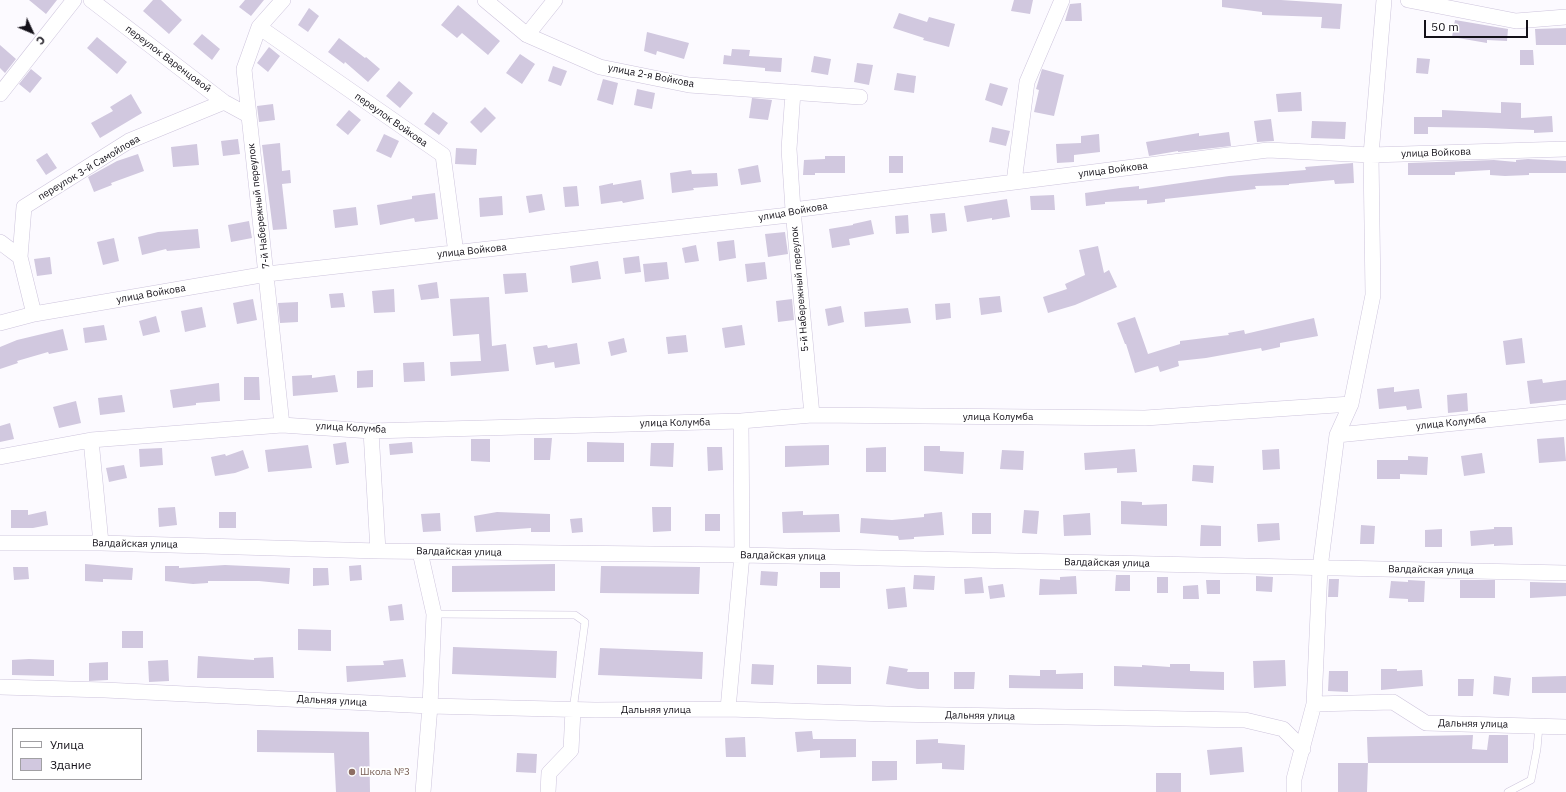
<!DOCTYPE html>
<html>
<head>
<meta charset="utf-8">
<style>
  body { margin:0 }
  #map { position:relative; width:1566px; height:792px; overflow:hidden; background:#fcfaff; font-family:"IBM Plex Sans",sans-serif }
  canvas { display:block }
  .legend { position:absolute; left:12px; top:728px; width:130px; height:52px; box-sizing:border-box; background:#fff; border:1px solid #a1a0a3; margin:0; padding:5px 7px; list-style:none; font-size:12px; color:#141119 }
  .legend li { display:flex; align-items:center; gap:8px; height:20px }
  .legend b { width:20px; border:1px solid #a1a0a3 }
  .north { position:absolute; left:12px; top:12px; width:40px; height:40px; -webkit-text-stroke:3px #fff; paint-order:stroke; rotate:134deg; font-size:11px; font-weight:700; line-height:16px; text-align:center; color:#141119 }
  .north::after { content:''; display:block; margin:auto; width:14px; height:18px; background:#141119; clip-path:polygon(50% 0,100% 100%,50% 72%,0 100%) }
  .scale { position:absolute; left:1424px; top:20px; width:104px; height:18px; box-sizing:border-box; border:2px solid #141119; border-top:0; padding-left:5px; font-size:12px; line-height:14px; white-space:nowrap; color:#141119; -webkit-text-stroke:3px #fff; paint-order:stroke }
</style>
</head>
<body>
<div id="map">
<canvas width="1566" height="792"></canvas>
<ul class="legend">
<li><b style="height:5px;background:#fff"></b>Улица</li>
<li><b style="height:11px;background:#d1c8df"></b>Здание</li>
</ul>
<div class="north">С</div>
<div class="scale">50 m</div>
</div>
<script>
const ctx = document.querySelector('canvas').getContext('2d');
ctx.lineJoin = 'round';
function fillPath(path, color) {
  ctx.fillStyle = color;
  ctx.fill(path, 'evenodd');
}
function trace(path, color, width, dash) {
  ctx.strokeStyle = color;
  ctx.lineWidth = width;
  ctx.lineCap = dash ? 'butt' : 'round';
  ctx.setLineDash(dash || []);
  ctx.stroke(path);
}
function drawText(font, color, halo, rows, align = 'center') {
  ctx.font = font + ' "IBM Plex Sans",sans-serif';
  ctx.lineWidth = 3.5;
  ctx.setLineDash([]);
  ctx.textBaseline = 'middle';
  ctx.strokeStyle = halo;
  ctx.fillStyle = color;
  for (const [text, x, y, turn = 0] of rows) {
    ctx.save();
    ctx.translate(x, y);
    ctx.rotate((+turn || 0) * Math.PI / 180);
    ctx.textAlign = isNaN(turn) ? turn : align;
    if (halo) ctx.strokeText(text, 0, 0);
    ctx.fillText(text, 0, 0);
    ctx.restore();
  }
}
const building = new Path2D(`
  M29,0H57L46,14Z
  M153,0H161L182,20L169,34L143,11Z
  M245,0H264L251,16L239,7Z
  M1014,0H1033L1030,14L1011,11Z
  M1222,0H1281L1342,4L1340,29L1321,28L1322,17L1262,15V12L1222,7Z
  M1081,3L1082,21H1065L1070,4Z
  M458,5L500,41L488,55L462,33L457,38L441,25Z
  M309,8L319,16L308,32L298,25Z
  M899,13L927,22L929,17L955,24L949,47L923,40L924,38L893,28Z
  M1455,20L1508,29L1507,41L1487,40V43L1452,37Z
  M1566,28V45H1536L1535,29Z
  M647,32L689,43L684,59L657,51L656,55L644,51Z
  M202,34L220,49L212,60L193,44Z
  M97,37L127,62L117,74L87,48Z
  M339,38L365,58L366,57L380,69L368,82L345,62L344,64L328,52Z
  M0,45L16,59L5,73L0,68Z
  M269,47L280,56L268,72L257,63Z
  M732,49L750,50L749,56L782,58L781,72L765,71V68L723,64L724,55L731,56Z
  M1520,50H1533L1534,65H1520Z
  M520,54L535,64L522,84L506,73Z
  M814,56L831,59L828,75L811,72Z
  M1417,58L1430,59L1428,74L1416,73Z
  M857,63L873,65L869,85L854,82Z
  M553,66L567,71L561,86L548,81Z
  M31,69L42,78L30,93L19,84Z
  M1042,69L1064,75L1054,116L1034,112L1039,90L1036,89Z
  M897,73L916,76L914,93L894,90Z
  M603,79L618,83L613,105L597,100Z
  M399,81L413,93L400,108L386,96Z
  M990,83L1008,88L1002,106L985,100Z
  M637,89L655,93L652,109L634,105Z
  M1301,92L1302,111L1278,112L1276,94Z
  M131,94L142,113L100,138L91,123L113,111L110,107Z
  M752,98L772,100L768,120L749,118Z
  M1501,102L1521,103V118L1552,116L1553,132L1534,133V130L1486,128L1428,127V134H1414V117H1442V110L1501,113Z
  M273,104L275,120L259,122L257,106Z
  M485,107L496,118L481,133L470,122Z
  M349,110L361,120L348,135L336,125Z
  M433,112L448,123L439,135L424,124Z
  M1271,119L1274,141L1257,142L1254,121Z
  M1312,121L1346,122L1345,139L1311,138Z
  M992,127L1010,131L1006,146L989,142Z
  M1229,132L1231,146L1178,152V151L1149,156L1146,142L1199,133V136Z
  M384,134L399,141L391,158L376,151Z
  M1099,134L1100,152L1074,155V162L1057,163L1056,144L1081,143V136Z
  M238,139L240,154L223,156L221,141Z
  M280,143L282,171L290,170L291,183L282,184L287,229L273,230L262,145Z
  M197,144L199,165L173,167L171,147Z
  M456,148L477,149L476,165L455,164Z
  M47,153L57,168L46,175L36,160Z
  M138,154L144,171L111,183L112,185L94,192L88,177L117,161Z
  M825,156H845V173H815V175H803L804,160L825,159Z
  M889,156H903V173H889Z
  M1528,159L1566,161V173H1529V175L1505,176L1490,175V170L1455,172V175H1408V163L1494,160L1516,162V160Z
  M1353,163L1354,183L1335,184L1334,180L1289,184V185L1255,186L1256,189L1165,199V202L1147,204V200L1105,202V204L1086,206L1085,193L1120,188L1139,186V189L1229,176L1306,170L1305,167Z
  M758,165L761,182L741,185L738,169Z
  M691,170L692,174L717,173L718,186L693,188L694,190L672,193L670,173Z
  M641,180L644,199L623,203L622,201L601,204L599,186L613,183V185Z
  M577,186L579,206L565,207L563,187Z
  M435,193L438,219L415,222L414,218L380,225L377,205L412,199V196Z
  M542,194L545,210L529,213L526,196Z
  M1054,195L1055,210H1031L1030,196Z
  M502,196L503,215L480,217L479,198Z
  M1007,199L1010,217L992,220V218L967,222L964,206Z
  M356,207L358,225L335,228L333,210Z
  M945,213L947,231L932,233L930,214Z
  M908,215L909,233L896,234L895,216Z
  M871,220L874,234L849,239L850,245L832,248L829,229L853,225V224Z
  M249,221L252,238L231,242L228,225Z
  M198,229L200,248L167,251L166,249L142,255L138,237L158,232Z
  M785,232L788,254L768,257L765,234Z
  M114,238L119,261L103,265L97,242Z
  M734,240L736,258L719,261L717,242Z
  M696,245L699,261L685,263L682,248Z
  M1098,246L1104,273L1109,270L1117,287L1075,305L1048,313L1043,297L1067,289L1065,284L1085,275L1079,250Z
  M639,256L641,272L625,274L623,258Z
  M50,257L52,274L37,276L34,259Z
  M598,261L601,279L572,283L570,266Z
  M667,262L669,279L645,282L643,264Z
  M765,262L767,279L747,282L745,264Z
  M526,273L528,292L505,294L503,274Z
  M437,282L439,298L421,300L418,285Z
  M394,289L395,312L374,313L372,291Z
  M343,293L345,307L331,308L329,294Z
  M1000,296L1002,312L981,315L979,298Z
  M489,297L492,346L506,344L509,371L451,376L450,362L481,361L479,334L453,336L450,299Z
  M253,299L257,320L237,324L233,303Z
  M792,299L794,320L778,322L776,301Z
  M298,302V322L280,323L278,303Z
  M950,303L951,318L936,320L935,304Z
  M841,306L844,322L828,326L825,309Z
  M202,307L206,327L185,332L181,311Z
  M908,308L911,323L865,327L864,312Z
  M156,316L160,332L143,336L139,321Z
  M1135,317L1148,354L1180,344V341L1229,335L1228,333L1244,330L1245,334L1314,318L1318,336L1280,343V347L1262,351L1261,348L1206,358L1178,361L1179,366L1160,372L1158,366L1135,373L1126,344H1125L1117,323Z
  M104,325L107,340L85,343L83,328Z
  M742,325L745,345L725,348L722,328Z
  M63,329L68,350L49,354L48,352L17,361L18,363L0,369V347L17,340Z
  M686,335L688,352L668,354L666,337Z
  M624,338L627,352L611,356L608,342Z
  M1522,338L1525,363L1506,365L1503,341Z
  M577,343L580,364L555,368L554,362L536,365L533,347L547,345L548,348Z
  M424,362L425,381L404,382L403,363Z
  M373,370V387L357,388V371Z
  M312,375V378L335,375L338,392L293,396L292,376Z
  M244,377H259L260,400H244Z
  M1542,379L1543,383L1566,380V400L1530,404L1527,381Z
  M219,383L220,401L196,403V405L173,408L170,390Z
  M1394,387V392L1419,389L1422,408L1407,410L1406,406L1379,409L1377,389Z
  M1467,393L1468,411L1448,413L1447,395Z
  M122,395L125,412L100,415L98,398Z
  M76,401L81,423L59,428L53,407Z
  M10,423L14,439L0,442V426Z
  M1564,437L1566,461L1539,463L1537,439Z
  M534,438H552L550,460H534Z
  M471,439H490V462L471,461Z
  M346,442L349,463L336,465L333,444Z
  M412,442L413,453L390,455L389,444Z
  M587,442L624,443V462H587Z
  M651,443H674L673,467L650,466Z
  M308,445L312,468L268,472L265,450Z
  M829,445V465L785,467V446Z
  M924,446H940V451L964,452L963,474L924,471Z
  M707,447H722L723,470L708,471Z
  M886,447V472H866V448Z
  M162,448L163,465L140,467L139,449Z
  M1135,449L1137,472L1117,473V468L1085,470L1084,453Z
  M1279,449L1280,469L1263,470L1262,450Z
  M243,450L249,468L235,473L215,476L211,457L225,454L226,456Z
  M1002,450L1024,451L1023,470L1000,469Z
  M1482,453L1485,473L1464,476L1461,456Z
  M1408,456L1428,457L1427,475L1400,474V479H1377V460H1408Z
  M124,465L127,478L109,482L106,468Z
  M1193,465L1214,466L1213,483L1192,481Z
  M1121,501L1142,502V505L1167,504V526L1121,524Z
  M175,507L177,525L159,527L158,508Z
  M652,507H671V531L653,532Z
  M11,510H28V515L46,511L48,525L33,528H11Z
  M1024,510L1039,511L1037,534L1022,533Z
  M803,511V515L839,514L840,532L783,533L782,512Z
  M219,512H236V528H219Z
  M497,512L550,514V532H531V528L476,532L474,516Z
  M942,512L944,535L914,537V539L899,540L898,536L860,533L861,518L892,520L924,517V514Z
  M440,513L441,531L423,532L421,514Z
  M972,513H991V534H972Z
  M1090,513L1091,535L1064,536L1063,515Z
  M705,514H720V531H705Z
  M582,518L583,532L572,533L570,519Z
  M1279,523L1280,540L1258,542L1257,524Z
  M1201,525L1221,526V546H1200Z
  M1361,525L1375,526L1374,544H1360Z
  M1494,527H1512L1513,545L1494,546V544L1471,546L1470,531L1494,529Z
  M1442,529V547H1425V530Z
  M85,564L133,568L132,580L103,579V582L85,581Z
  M555,564V591L452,592V566Z
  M225,565L290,568L289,584L259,581H208V583L193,584L165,581V566H179V568Z
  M361,565L362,580L350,581L349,566Z
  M601,566L700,567L699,594L600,593Z
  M13,567H28L29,579L14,580Z
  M313,568H328L329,585L313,586Z
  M761,571L778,572L777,586L760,585Z
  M820,572H840V588H820Z
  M914,575L935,576L934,590L913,589Z
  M1116,575H1130V591H1115Z
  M1076,576L1077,594L1039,595L1040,579L1060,580V577Z
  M1256,576L1273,577L1272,592L1256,591Z
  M982,577L984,593L965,594L964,579Z
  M1157,577H1168V593H1157Z
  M1329,579H1339L1338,597H1328Z
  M1206,580H1220V594H1207Z
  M1408,580L1425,581L1424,602H1408V599L1389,598L1391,581L1408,582Z
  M1460,580H1495V598H1460Z
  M1530,582L1566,583V596L1530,598Z
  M1003,584L1005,597L990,599L988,586Z
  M1198,585L1199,599H1183V586Z
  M905,587L907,607L888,609L886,589Z
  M402,604L404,620L390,621L388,606Z
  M298,629L331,630V651L298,650Z
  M122,631H143V648H122Z
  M453,647L557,651L556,678L452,674Z
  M600,648L703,652L702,679L598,675Z
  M198,656L254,660V658L273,657L274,678H197Z
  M29,659L54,660V676L12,675V660Z
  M403,659L406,677L347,682L346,666L384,665L383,661Z
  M168,660L169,681L149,682L148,661Z
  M1285,660L1286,686L1254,688L1253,661Z
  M108,662V680L89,681V663Z
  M752,664L774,665L773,685L751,684Z
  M1170,664H1190V671L1224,672V690L1114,686V666L1142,667V665L1170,667Z
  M817,665L851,667V684H817Z
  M889,666L908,669L907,672H929V689H918L886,684Z
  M1381,669H1397V671L1422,670L1423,686L1381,690Z
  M1040,670H1056V674L1083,673V689L1009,688V675L1040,676Z
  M1329,671H1348V692L1328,691Z
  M954,672H975L974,689H954Z
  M1494,676L1511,678L1509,696L1493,694Z
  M1566,676V693H1532V677Z
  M1458,679H1474L1473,696H1458Z
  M257,730L369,732L370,792H336L334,753L257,752Z
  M812,731L813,739H856V757L820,758V750L797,752L795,732Z
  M1473,735L1472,749L1487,750L1489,735H1508V763H1368L1367,737Z
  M745,737L746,757H726L725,738Z
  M938,739V743L965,745L964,770L942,769V763L916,764V740Z
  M1242,747L1244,772L1210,775L1207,750Z
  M517,753L537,754L536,773L516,772Z
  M872,761H897V780L872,781Z
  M1338,763H1368L1367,792H1338Z
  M1156,773H1181V792H1156Z`);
const service = new Path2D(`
  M434,614L575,615L585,622L573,710
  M1508,792L1531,780L1537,749L1539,726`);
const minor = new Path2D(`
  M91,0L224,102L248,115
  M485,0L527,35L600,67L689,85L860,97
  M1408,0L1516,21L1566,17
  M259,27L443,155L456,253
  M527,35L555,0
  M793,92L789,149L793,210L812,415
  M0,94L74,0
  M1014,182L1027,82L1062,0
  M0,242L20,257L34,314
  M20,257L24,207L129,141L224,102
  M0,323L34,314L267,274L789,215L793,210L1268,150L1371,155L1566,149
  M282,425L244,69L259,27L283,0
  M371,431L378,551
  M1337,435L1566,412
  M91,440L101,543
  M0,457L91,440L282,425L371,431L741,421L812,415L1145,418L1351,404
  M0,543H101L378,551L742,555L1566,573
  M420,552L434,614L430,706L423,792
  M0,687L105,690L430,706L595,710L728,709L887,714L1245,720L1283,729L1303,749
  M1314,704L1393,702L1426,723L1566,727
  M728,709L742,555L741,421
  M548,792L549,773L571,750L573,710
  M1294,792V779L1314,704L1320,568L1337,435L1351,404L1373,295L1371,155L1384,0`);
const markers = [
  [352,772,4,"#8d6e63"]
];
const streetNames = [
  ["переулок Варенцовой",168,59,37],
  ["улица 2-я Войкова",651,76,11],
  ["переулок Войкова",391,120,35],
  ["улица Войкова",1436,153,-2],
  ["переулок 3-й Самойлова",89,168,-31],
  ["улица Войкова",1113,170,-7],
  ["7-й Набережный переулок",259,206,-97],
  ["улица Войкова",793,212,-10],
  ["улица Войкова",472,251,-6],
  ["5-й Набережный переулок",800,289,-95],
  ["улица Войкова",151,294,-10],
  ["улица Колумба",998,417],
  ["улица Колумба",675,423,-1],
  ["улица Колумба",1451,423,-6],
  ["улица Колумба",351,428,3],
  ["Валдайская улица",135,544,1],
  ["Валдайская улица",459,552,1],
  ["Валдайская улица",783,556,1],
  ["Валдайская улица",1107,563,1],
  ["Валдайская улица",1431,570,1],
  ["Дальняя улица",332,701,3],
  ["Дальняя улица",656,710],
  ["Дальняя улица",980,716,1],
  ["Дальняя улица",1473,724,1]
];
const educationNames = [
  ["Школа №3",360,772]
];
fillPath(building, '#d1c8df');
trace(service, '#cdc4dc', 8);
trace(minor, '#cdc4dc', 16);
trace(service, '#fff', 7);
trace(minor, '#fff', 15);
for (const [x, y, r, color] of markers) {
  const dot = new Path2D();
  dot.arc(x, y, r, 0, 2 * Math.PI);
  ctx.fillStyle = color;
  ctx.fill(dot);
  trace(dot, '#fff', 1.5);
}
drawText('10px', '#141119', '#fff', streetNames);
drawText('10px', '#785e54', '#fff', educationNames, 'left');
</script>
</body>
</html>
